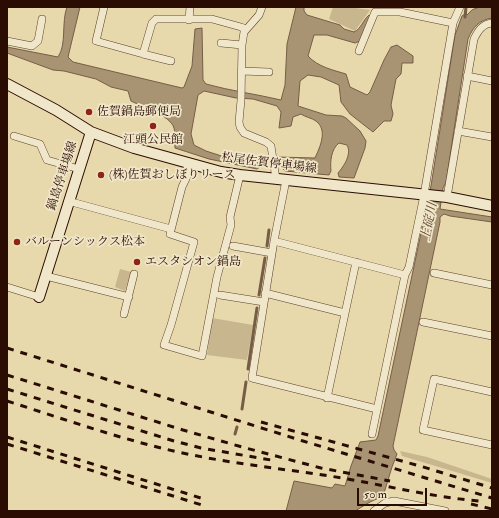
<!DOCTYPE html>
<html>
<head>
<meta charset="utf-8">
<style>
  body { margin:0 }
  #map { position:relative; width:499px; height:518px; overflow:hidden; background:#e8d9ac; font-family:"IM FELL Double Pica",serif }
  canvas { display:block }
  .frame { position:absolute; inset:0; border:8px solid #2b0c03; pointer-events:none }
  .scale { position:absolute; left:357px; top:488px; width:70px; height:18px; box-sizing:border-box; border:2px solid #2b0c03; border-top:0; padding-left:5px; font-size:12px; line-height:14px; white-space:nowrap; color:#2b0c03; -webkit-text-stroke:3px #f0e6c9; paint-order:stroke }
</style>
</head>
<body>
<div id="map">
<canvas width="499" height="518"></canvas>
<div class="frame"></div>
<div class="scale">50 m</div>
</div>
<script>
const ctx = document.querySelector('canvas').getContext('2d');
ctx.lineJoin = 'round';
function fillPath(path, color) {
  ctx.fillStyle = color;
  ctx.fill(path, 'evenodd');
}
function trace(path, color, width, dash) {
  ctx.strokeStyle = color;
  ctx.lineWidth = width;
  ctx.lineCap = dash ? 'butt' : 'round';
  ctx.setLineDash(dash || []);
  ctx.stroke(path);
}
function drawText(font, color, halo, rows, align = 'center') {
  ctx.font = font + ' "IM FELL Double Pica","Noto Serif JP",serif';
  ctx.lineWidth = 3.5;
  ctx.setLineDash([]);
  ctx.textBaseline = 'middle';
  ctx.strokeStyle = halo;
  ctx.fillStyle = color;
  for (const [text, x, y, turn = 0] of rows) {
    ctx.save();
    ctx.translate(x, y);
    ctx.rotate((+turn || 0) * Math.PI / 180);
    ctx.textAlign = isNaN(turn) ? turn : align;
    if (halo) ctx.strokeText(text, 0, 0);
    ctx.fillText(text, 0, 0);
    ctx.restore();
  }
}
const green = new Path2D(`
  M333,7H348L370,10L355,31L329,19Z
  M120,269L131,272L125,291L115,287Z
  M212,318L253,325L247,360L207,355Z
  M400,451L427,457L492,479V483L402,456Z`);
const water = new Path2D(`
  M67,7H80L68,57L73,62L182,88L184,87L192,66L195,29L202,28L203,80L206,84C231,91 256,94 281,100L285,85L287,44L296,7H304V11L307,15L340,25L344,29L354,32C361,29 363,20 369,15L370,17L360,41L355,43L327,35H314L308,56C318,67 333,70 346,74L350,87L367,95L370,92L384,60L391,47L397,45L413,56V63H402L401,74L396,79L391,105L393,114L391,121H384L373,132L350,114L341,102L339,85L321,77L308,75L300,81L298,106L326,115L342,116L346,118L360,131L366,141L365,148L354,178L339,177L338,173C344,166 352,154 347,145L339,143C331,149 330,162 331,171L329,175L285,171L276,161L277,157L315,158C320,147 328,130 316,121C312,118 305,117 301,114L293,117L291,126L279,128L281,112L277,106L253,99L236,98L204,91L198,95L191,134L194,145L206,151L231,159L237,155L252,157L261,166L257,169L209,159L175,148C175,143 175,132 174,128C170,115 143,107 131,101L128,91L111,87L96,79L64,71L53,70L7,53V47L58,57C67,44 61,23 67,7Z
  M480,7H492V18C479,20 473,27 468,39L446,182L443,188L440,209L492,217V222L450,216L444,214L440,217V222L393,446L394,450L397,454L392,467L384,493L385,495L370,502L355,511H286L294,481L332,488L335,484L345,486L351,466L360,442L376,440L378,436L431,186L455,35L462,16L466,13L467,15L472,10Z`);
const stream = new Path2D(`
  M465,17L466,7
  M267,246L269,230
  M259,295L265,258
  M248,369L257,308
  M242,409L246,382
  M235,434L237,427`);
const street = new Path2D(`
  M104,7L96,41L143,54L152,23L156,19H212L241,27L245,29
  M262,7L259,15L244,32L242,45L241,100L239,122L240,127L244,133L266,142L271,146L276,179
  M189,20L190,7
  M7,41L32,46L38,41L42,19
  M221,43L242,45
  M359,51L375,12H400L453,23
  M143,54L171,61
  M241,71L269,72
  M467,76L492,81
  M458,131L492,137
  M14,136L40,144L47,160L79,169
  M193,164L182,187L170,234L194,242L171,325L164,345L202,356L217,277L231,225L230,217L240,175
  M286,180L274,241L252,378L377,409
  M447,197L474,39C478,31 482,24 492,23
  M68,201L171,229
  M274,241L405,275
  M233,246L272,253
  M434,273L492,285
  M46,276L129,297
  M7,287L39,297
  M265,293L345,313
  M220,295L264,302
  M124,314L134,274
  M423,322L492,336
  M492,392L434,379L423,430L492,445
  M327,398L356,262
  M372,434L405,275L409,267L424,195L453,23L460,7
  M374,511L385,503L394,501L445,511`);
const secondary = new Path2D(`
  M7,84L56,110L91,132L134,148L221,172L240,175L447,197L492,206
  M39,297L91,132`);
const rail = new Path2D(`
  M7,348L303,441L492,498
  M7,375L183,430L242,447L321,468L390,481
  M7,389L174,441L201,448L271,460
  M7,401C64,419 120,439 178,452C232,464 287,469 342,478C388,486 433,497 479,501
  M261,422L420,466L492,488
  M7,437L207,500
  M7,444L205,506
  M471,504L492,509`);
const markers = [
  [89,112,4,"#8f2418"],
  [153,126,4,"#8f2418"],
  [101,175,4,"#8f2418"],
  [17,242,4,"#8f2418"],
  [137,262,4,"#8f2418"]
];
const poiNames = [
  ["佐賀鍋島郵便局",97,112],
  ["江頭公民館",153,140,"center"],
  ["(株)佐賀おしぼりリース",109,175],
  ["バルーンシックス松本",25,242],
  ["エスタシオン鍋島",145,262]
];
const streetNames = [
  ["松尾佐賀停車場線",269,164,7],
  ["鍋島停車場線",63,176,-72]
];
const waterNames = [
  ["上碇川",430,222,-79]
];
fillPath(green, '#c8b68f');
fillPath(water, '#a89373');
trace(water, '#765d46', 1);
trace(stream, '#765d46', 3);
trace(street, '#5a3f2d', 8);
trace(secondary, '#2b0c03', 12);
trace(street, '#f0e6c9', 7);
trace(secondary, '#f0e6c9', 10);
trace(rail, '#2b0c03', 3, [7, 7]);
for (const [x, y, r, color] of markers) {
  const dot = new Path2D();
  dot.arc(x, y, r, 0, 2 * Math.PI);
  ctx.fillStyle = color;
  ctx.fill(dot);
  trace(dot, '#f0e6c9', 1.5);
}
drawText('12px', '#2b0c03', '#f0e6c9', poiNames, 'left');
drawText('12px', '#2b0c03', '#f0e6c9', streetNames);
drawText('italic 13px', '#634935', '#f0e6c9', waterNames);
</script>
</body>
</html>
